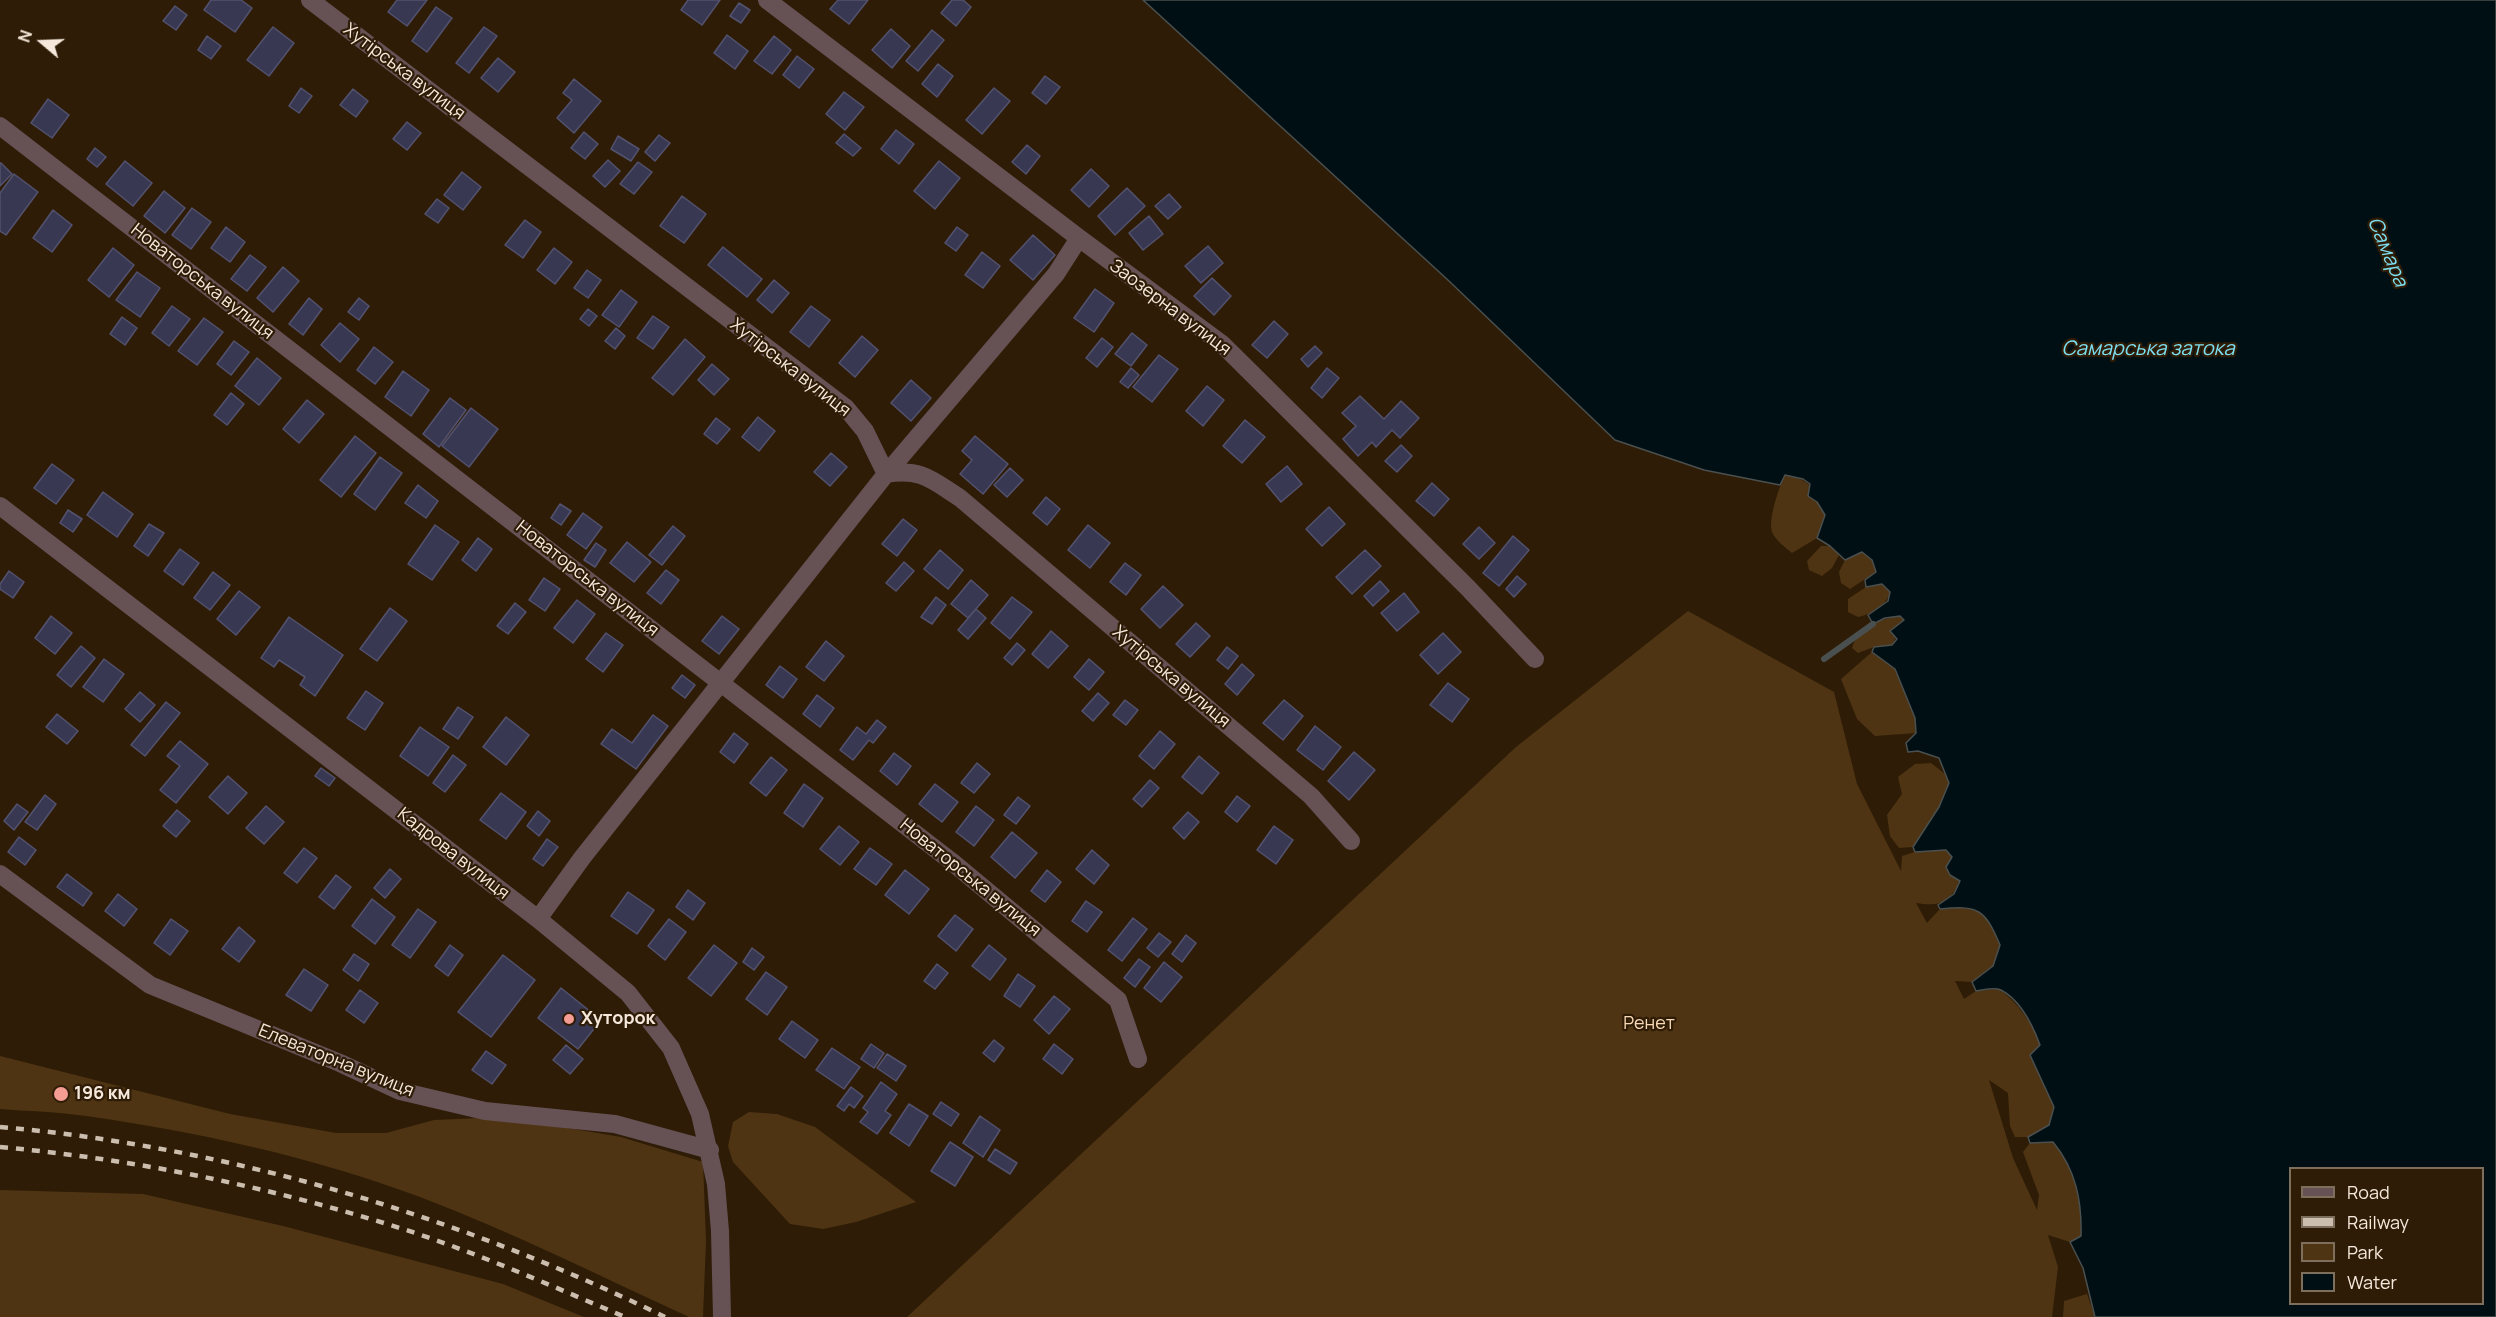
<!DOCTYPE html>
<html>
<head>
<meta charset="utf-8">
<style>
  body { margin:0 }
  #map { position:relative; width:2496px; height:1317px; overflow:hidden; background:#2e1c06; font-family:Manrope,sans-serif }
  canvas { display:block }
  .legend { position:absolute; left:2289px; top:1167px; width:195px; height:138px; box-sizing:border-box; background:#2e1c06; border:2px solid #7e6e5c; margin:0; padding:8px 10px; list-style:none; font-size:18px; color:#f6e9dc }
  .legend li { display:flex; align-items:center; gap:12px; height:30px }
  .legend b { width:30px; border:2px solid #7e6e5c }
  .north { position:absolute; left:12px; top:12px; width:60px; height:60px; -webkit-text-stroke:4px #2e1c06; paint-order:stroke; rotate:289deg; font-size:16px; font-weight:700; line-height:24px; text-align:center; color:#f6e9dc }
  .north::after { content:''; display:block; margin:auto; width:21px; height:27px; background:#f6e9dc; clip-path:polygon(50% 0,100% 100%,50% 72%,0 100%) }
</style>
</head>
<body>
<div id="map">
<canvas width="2496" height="1317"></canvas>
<ul class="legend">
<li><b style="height:8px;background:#665155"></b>Road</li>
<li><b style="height:8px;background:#ccbeaf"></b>Railway</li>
<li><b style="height:16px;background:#4e3413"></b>Park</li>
<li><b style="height:16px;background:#000f13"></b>Water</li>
</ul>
<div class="north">N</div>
</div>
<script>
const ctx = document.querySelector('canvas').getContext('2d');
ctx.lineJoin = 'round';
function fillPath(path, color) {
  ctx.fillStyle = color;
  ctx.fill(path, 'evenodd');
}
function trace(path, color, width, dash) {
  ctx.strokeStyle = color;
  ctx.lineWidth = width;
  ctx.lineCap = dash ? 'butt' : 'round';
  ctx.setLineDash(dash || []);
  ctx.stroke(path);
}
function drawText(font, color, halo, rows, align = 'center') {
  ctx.font = font + ' Manrope,sans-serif';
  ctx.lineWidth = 4.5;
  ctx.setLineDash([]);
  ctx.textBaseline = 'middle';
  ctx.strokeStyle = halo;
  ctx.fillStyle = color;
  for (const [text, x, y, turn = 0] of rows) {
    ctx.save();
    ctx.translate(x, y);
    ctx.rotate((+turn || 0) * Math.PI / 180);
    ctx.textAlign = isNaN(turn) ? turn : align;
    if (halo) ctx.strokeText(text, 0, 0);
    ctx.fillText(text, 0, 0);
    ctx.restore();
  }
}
const green = new Path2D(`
  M1785,475C1818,482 1809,489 1825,515L1817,538L1792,553C1785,547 1776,541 1772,532C1768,519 1779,487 1785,475Z
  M1821,546H1830L1839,555L1832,568L1822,576L1809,570L1807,561Z
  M1862,551L1872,560L1876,572L1850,589L1841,583L1839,572L1845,560Z
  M1882,584L1890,592C1886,606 1872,614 1858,617L1848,612V599L1866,587Z
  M1688,611L1834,692L1857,784L1901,871L1902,856L1915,852L1946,850L1952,857L1960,881C1950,903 1939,907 1916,903L1927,923L1940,909C1978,905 1985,909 2000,945L1993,966L1972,982L1955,981L1964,999L1976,991L1999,989C2018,1003 2032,1022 2040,1045L2030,1055L2054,1107L2050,1125L2028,1137H2015L2010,1126L2008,1093L1989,1080L2013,1158L2037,1210L2039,1195L2023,1152L2030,1143L2053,1142C2076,1170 2082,1201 2081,1236L2070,1242L2048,1235L2058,1267L2052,1317H907L1516,747Z
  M1900,616L1904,620L1892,645L1874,647L1858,653L1852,648C1858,627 1880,619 1900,616Z
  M1872,652L1895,669L1915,718L1916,733L1875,736L1857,719L1841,679Z
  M1931,763L1945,774L1949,783L1939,807L1913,847L1899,848L1890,836L1887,815L1902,794L1898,777L1915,764Z
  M0,1056L230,1114L336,1133H386L434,1120L503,1117L621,1137L703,1162L706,1241L703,1317H689C600,1276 512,1232 420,1197C313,1157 198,1132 86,1116C58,1112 28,1111 0,1109Z
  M749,1112L777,1114L815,1127L916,1202L856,1222L823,1229L790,1224L733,1162L728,1146L733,1122Z
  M0,1190L143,1194L283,1226L503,1284L584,1317H0Z
  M2087,1294L2095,1317H2063L2064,1301Z`);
const water = new Path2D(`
  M1143,0H2496V1317H2095L2083,1268L2070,1242L2081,1236C2082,1201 2076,1170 2053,1142L2030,1143L2028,1137L2049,1125L2054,1107L2030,1055L2040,1045C2033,1026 2020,1000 2001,990C1994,987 1984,990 1976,991L1972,982L1993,966L2000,945C1985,909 1978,905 1940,909L1938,905L1954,894L1960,881L1950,875L1946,867L1952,857L1946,850L1915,852L1913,847L1939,807L1949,783L1939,758L1918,751L1908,752L1906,743L1916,733L1915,718L1895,669L1872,652L1874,647L1892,645L1897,639L1890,631L1904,620L1900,616L1885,618L1873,624L1868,615L1888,601L1890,592L1882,584L1866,587L1865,580L1876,572L1872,560L1862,552L1845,560L1830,546L1817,538L1825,515L1817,502L1808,496L1810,484L1803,479L1785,475L1780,485L1704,470L1615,440L1449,281ZM2290,1168H2482V1304H2290Z`);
const stream = new Path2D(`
  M1824,659L1873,624`);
const building = new Path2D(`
  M211,0H241L252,8L235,32L204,10Z
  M397,0H427L407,26L388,12Z
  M688,0H720L702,25L681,10Z
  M838,0H868L849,24L830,9Z
  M952,0H963L971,7L956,26L941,13Z
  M739,3L750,10L741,23L730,16Z
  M175,6L187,15L176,30L163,21Z
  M436,7L452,18L427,52L412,41Z
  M273,27L294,43L269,76L247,60Z
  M484,27L497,36L469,73L456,63Z
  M891,29L910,46L892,68L872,50Z
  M932,30L944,40L918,71L906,61Z
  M727,35L748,51L735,69L714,53Z
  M207,36L221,46L211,59L198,50Z
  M774,36L791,50L772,74L754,61Z
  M797,56L814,69L799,88L783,75Z
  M498,58L515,72L498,92L481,78Z
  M938,64L953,76L937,97L922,84Z
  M1045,76L1060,87L1046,104L1032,93Z
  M574,79L601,101L574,133L557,118L572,100L563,93Z
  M301,88L312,96L299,113L289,106Z
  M994,88L1010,101L982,134L966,120Z
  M353,89L368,101L356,117L340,105Z
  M844,92L864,107L845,130L826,114Z
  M48,99L69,115L52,138L31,123Z
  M407,122L421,133L407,150L393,139Z
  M896,130L914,144L899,164L881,149Z
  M584,132L598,144L585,159L571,148Z
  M844,134L861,148L853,156L836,143Z
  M659,135L670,143L655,161L645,152Z
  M618,136L639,149L631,161L611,149Z
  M1027,145L1040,156L1026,174L1012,162Z
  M95,148L106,157L97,167L87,159Z
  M608,160L620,171L605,187L593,176Z
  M125,161L152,183L133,206L106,184Z
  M939,161L960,178L935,209L914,191Z
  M638,162L652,172L634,194L620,184Z
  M1,163L12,174L0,186V163Z
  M1091,169L1109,186L1089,207L1071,190Z
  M462,172L481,187L463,210L444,195Z
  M14,174L38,192L6,235L0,231V193Z
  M1127,188L1145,206L1115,235L1098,216Z
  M164,191L185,208L165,233L144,216Z
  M1169,194L1181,207L1168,219L1155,206Z
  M682,196L706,214L684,243L660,226Z
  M437,199L449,208L438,223L425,214Z
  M192,208L211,222L191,249L172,235Z
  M53,210L72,225L52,252L33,238Z
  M1149,216L1163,234L1143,250L1129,233Z
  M525,220L541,232L523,258L505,245Z
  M226,227L245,242L230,262L211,248Z
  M957,227L968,235L956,251L945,243Z
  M1033,235L1055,255L1033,280L1010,260Z
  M1208,246L1223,263L1201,283L1185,266Z
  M723,247L762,279L747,297L708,265Z
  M113,248L134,265L109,297L88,280Z
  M554,248L572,262L555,284L537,270Z
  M982,252L1000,266L983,288L965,275Z
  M250,255L266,267L247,291L231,279Z
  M283,267L299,281L273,312L257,298Z
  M587,270L601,280L588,298L574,288Z
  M137,272L160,288L140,317L116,300Z
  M1212,278L1231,296L1214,315L1194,296Z
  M774,280L789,293L772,313L757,300Z
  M1095,289L1114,303L1094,332L1074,318Z
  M621,290L637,302L619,327L602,315Z
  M309,298L322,309L303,335L289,324Z
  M359,298L369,306L359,320L348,312Z
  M172,306L190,319L169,346L152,333Z
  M811,306L830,320L809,347L790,332Z
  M588,309L597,316L589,326L580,319Z
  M653,316L669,327L653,349L637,338Z
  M122,317L137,328L125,345L110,334Z
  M204,318L223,332L197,365L178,351Z
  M1274,321L1288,334L1267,358L1252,345Z
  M340,323L359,339L340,362L321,345Z
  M616,328L625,336L615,349L605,341Z
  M1132,333L1147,345L1131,366L1115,354Z
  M862,336L878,350L855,377L839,363Z
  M1102,338L1113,347L1097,367L1086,358Z
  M685,339L705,357L673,395L652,378Z
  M234,341L249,352L231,375L217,364Z
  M1315,346L1322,353L1308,367L1301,359Z
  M374,347L393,362L375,384L357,370Z
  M1159,355L1178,369L1152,402L1133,387Z
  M257,358L281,378L259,405L235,386Z
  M712,364L729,379L714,395L698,380Z
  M1131,368L1139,375L1128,388L1120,382Z
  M1327,368L1339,378L1322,398L1311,388Z
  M403,371L429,390L411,416L385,397Z
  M911,380L931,398L911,421L891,403Z
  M1207,386L1224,400L1203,426L1186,411Z
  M231,393L244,404L227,425L214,415Z
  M1360,396L1384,419L1401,401L1419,418L1400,438L1392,430L1376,447L1372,442L1358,456L1343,439L1356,426L1342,413Z
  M450,398L466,410L439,447L423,434Z
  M307,400L324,414L299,443L283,429Z
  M471,408L498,429L469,467L442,446Z
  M758,417L775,431L759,451L742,437Z
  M716,418L730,429L717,444L704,434Z
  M1245,420L1265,437L1242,463L1223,446Z
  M355,436L376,453L341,497L320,480Z
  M975,436L1008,464L983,494L960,474L972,460L962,451Z
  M1401,445L1412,456L1397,472L1385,461Z
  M831,453L847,467L830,486L814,472Z
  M380,457L402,473L375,510L354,494Z
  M52,464L74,480L56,504L34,488Z
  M1287,466L1302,484L1281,502L1266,484Z
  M1010,468L1023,480L1007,497L994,485Z
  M1432,483L1449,499L1434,516L1416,501Z
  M418,485L438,501L426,518L405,503Z
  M103,492L133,514L117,537L87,515Z
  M1046,497L1060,509L1047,525L1033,513Z
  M560,504L571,511L561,525L551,518Z
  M1329,507L1345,524L1322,546L1306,529Z
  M68,510L82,519L73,532L60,523Z
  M583,513L602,527L586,549L567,535Z
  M903,519L917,530L897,556L882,544Z
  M149,524L164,533L148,556L134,546Z
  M435,525L459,542L432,580L408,564Z
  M1088,525L1110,543L1090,568L1068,550Z
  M673,526L685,536L662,565L649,555Z
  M1479,527L1495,543L1479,559L1463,544Z
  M1513,536L1529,550L1499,586L1483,573Z
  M478,538L492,549L476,571L462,560Z
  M627,542L651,562L634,582L610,563Z
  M596,543L606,550L595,567L584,560Z
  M180,549L199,563L183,585L164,571Z
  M940,550L963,570L948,589L924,569Z
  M1365,550L1381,566L1352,594L1336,577Z
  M904,562L914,571L896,591L886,583Z
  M1125,563L1141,575L1126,595L1110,582Z
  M666,570L679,580L661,604L647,593Z
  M9,571L24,582L13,598L0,589V584Z
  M213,572L230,585L210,610L194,598Z
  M1517,576L1526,584L1514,597L1506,589Z
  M544,578L560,589L545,611L529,600Z
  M971,580L988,595L968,618L951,604Z
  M1380,581L1389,591L1373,606L1364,596Z
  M1163,586L1183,605L1160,628L1141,609Z
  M239,591L260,607L236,635L217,619Z
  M1404,593L1419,612L1397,631L1381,613Z
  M936,597L946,605L932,624L921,617Z
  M1012,597L1032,612L1010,639L991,623Z
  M577,600L595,614L573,643L554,628Z
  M515,603L526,612L508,634L497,626Z
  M390,608L407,621L377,661L360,649Z
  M976,609L986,618L968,639L958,630Z
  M51,616L72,633L55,654L35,638Z
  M722,616L739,629L719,654L702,641Z
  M289,617L343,655L315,696L300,685L305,677L279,660L274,667L261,658Z
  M1196,623L1210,636L1190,657L1176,644Z
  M1051,631L1068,646L1048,668L1032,654Z
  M606,633L623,645L603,672L586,659Z
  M1443,633L1461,652L1438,674L1420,655Z
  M826,641L844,656L824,681L806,667Z
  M1017,643L1025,650L1012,665L1004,658Z
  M81,646L95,658L71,687L57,675Z
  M1227,647L1238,656L1228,669L1217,660Z
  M104,659L124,674L103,702L83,687Z
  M1089,659L1104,672L1089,690L1074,677Z
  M1242,664L1254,675L1237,695L1225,684Z
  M780,666L797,679L783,698L766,685Z
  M682,675L695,685L685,698L672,688Z
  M1448,683L1469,699L1452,722L1430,705Z
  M366,691L383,703L365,730L347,718Z
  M140,692L155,705L140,722L125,709Z
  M1098,693L1109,703L1093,721L1082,711Z
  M817,695L834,708L820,727L803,714Z
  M1125,700L1138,710L1126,725L1113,715Z
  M1284,700L1303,716L1283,740L1263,723Z
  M166,702L180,713L145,756L131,745Z
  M458,707L473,717L458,739L443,729Z
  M57,714L78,731L67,744L46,727Z
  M653,715L668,726L636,769L601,744L612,729L632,743Z
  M506,717L529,735L506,765L483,747Z
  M877,720L886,727L873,743L869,740L853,760L840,750L857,727L866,734Z
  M1315,726L1341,747L1323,770L1297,750Z
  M420,727L449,747L428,776L400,756Z
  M1160,731L1175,744L1154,769L1139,756Z
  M734,733L748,744L734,763L720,752Z
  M180,741L208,764L176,803L160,790L180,766L167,756Z
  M1354,752L1375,770L1349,800L1328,781Z
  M894,753L911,766L897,785L880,771Z
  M453,755L466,765L445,792L433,783Z
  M1199,756L1219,773L1202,794L1182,777Z
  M771,757L787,770L766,796L750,783Z
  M977,763L990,774L974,793L961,783Z
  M321,768L335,778L329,786L315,776Z
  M228,776L247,793L228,814L209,797Z
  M1150,780L1159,788L1142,807L1133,799Z
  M804,784L823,798L803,827L784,813Z
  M935,784L958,802L942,822L919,804Z
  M501,793L526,812L506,839L480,820Z
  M45,795L56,804L37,830L25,822Z
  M1237,796L1250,806L1237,822L1225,812Z
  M1018,797L1030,806L1016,824L1004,815Z
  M17,804L28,812L14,830L4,821Z
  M266,806L284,822L264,844L246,828Z
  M976,806L994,820L974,846L956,832Z
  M177,810L190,821L176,837L163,826Z
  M538,811L550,821L539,836L527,826Z
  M1188,812L1199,822L1184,839L1173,828Z
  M839,826L859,842L840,865L820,849Z
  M1274,826L1293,840L1276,864L1257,850Z
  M1012,832L1037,853L1015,878L991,857Z
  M19,837L36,850L25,865L8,852Z
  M547,839L558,847L543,866L533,859Z
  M304,848L317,858L297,883L284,873Z
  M870,848L892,864L876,885L854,869Z
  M1092,850L1109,865L1094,884L1076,869Z
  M390,869L401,879L385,898L374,888Z
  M905,870L929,889L909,914L885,895Z
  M1047,870L1061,882L1045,902L1031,891Z
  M67,874L92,893L83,906L57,887Z
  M336,875L351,887L334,909L319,897Z
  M688,890L705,903L693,920L676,907Z
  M628,892L654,910L637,934L611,916Z
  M118,894L137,909L124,926L105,911Z
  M372,899L395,917L375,944L352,926Z
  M1086,901L1102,912L1087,932L1072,921Z
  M418,909L436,922L410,958L392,945Z
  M955,915L973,929L956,951L938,936Z
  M1133,918L1147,929L1122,961L1108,950Z
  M171,919L188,931L170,955L154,943Z
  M669,919L686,932L665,960L648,946Z
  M239,927L255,941L239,962L222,949Z
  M1159,933L1171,942L1158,957L1147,948Z
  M1186,935L1196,943L1182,962L1172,954Z
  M450,945L463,955L448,976L435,966Z
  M714,945L737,963L711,996L688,978Z
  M989,945L1006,959L990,980L972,966Z
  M752,948L764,957L754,970L743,962Z
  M354,954L369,964L358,981L343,970Z
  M503,955L535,980L491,1037L458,1012Z
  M1139,959L1150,967L1135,987L1124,978Z
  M1164,962L1182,977L1161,1002L1144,988Z
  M937,964L948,973L935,989L924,981Z
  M304,969L328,985L311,1011L286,995Z
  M766,972L787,987L767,1015L746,999Z
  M1018,974L1035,986L1020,1007L1004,996Z
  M561,988L601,1020L578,1049L538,1018Z
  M360,990L378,1003L364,1023L346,1010Z
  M1054,996L1070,1009L1049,1034L1034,1020Z
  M792,1021L818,1040L805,1058L779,1039Z
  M994,1040L1004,1048L994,1062L983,1053Z
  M871,1044L884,1053L874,1068L861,1059Z
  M1054,1044L1073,1059L1062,1074L1043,1059Z
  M566,1045L583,1059L570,1074L553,1060Z
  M832,1048L860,1067L844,1089L816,1070Z
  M486,1051L506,1065L492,1084L472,1070Z
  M887,1054L906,1066L896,1081L877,1068Z
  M881,1082L897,1094L885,1111L891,1115L877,1134L860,1122L868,1112L863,1108Z
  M851,1087L863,1096L854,1108L849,1104L844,1111L837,1106Z
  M941,1102L959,1114L951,1126L933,1114Z
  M909,1104L928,1116L909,1146L890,1133Z
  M980,1116L1000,1130L983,1157L963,1143Z
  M950,1142L973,1157L955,1186L931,1171Z
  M995,1149L1017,1163L1010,1174L988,1160Z`);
const minor = new Path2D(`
  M310,0L846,408L865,431L886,474C921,468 932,480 960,498L1311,796L1351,841
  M767,0L1079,238L1222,344L1468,588L1535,659
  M0,126L951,861L1118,1000L1138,1059
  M0,506L538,919L628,993L671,1048L700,1114L716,1184L720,1231L722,1317
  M0,874L150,985L340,1063L400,1091L485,1111L615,1124L710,1150
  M538,919L582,858L886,474L1056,274L1079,238`);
const rail = new Path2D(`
  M0,1127C230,1147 458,1216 665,1317
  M0,1147C132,1159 261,1185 387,1224C469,1249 547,1284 625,1317`);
const markers = [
  [569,1019,6,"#f59c93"],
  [61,1094,8,"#f59c93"]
];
const streetNames = [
  ["Хутірська вулиця",404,72,37],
  ["Новаторська вулиця",202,282,38],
  ["Заозерна вулиця",1170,308,37],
  ["Хутірська вулиця",790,368,38],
  ["Новаторська вулиця",587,579,38],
  ["Хутірська вулиця",1171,677,40],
  ["Кадрова вулиця",453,854,38],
  ["Новаторська вулиця",970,878,39],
  ["Елеваторна вулиця",336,1061,22]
];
const poiNames = [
  ["Хуторок",581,1019],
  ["196 км",74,1094]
];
const parkNames = [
  ["Ренет",1649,1024]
];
const waterNames = [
  ["Самара",2387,252,67],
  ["Самарська затока",2148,349]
];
fillPath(green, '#4e3413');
fillPath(water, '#000f13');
trace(water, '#4a504f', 1.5);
trace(stream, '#4a504f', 6);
fillPath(building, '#393852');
trace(building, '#53526e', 1.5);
trace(minor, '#665155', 18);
trace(rail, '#ccbeaf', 4.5, [8, 8]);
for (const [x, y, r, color] of markers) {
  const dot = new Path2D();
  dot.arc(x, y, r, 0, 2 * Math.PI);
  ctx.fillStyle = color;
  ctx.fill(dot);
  trace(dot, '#2e1c06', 2);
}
drawText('18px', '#f6e9dc', '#2e1c06', streetNames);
drawText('bold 18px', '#f6e9dc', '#2e1c06', poiNames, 'left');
drawText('18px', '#f9d9b6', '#2e1c06', parkNames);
drawText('italic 20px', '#7cdff2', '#2e1c06', waterNames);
</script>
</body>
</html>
